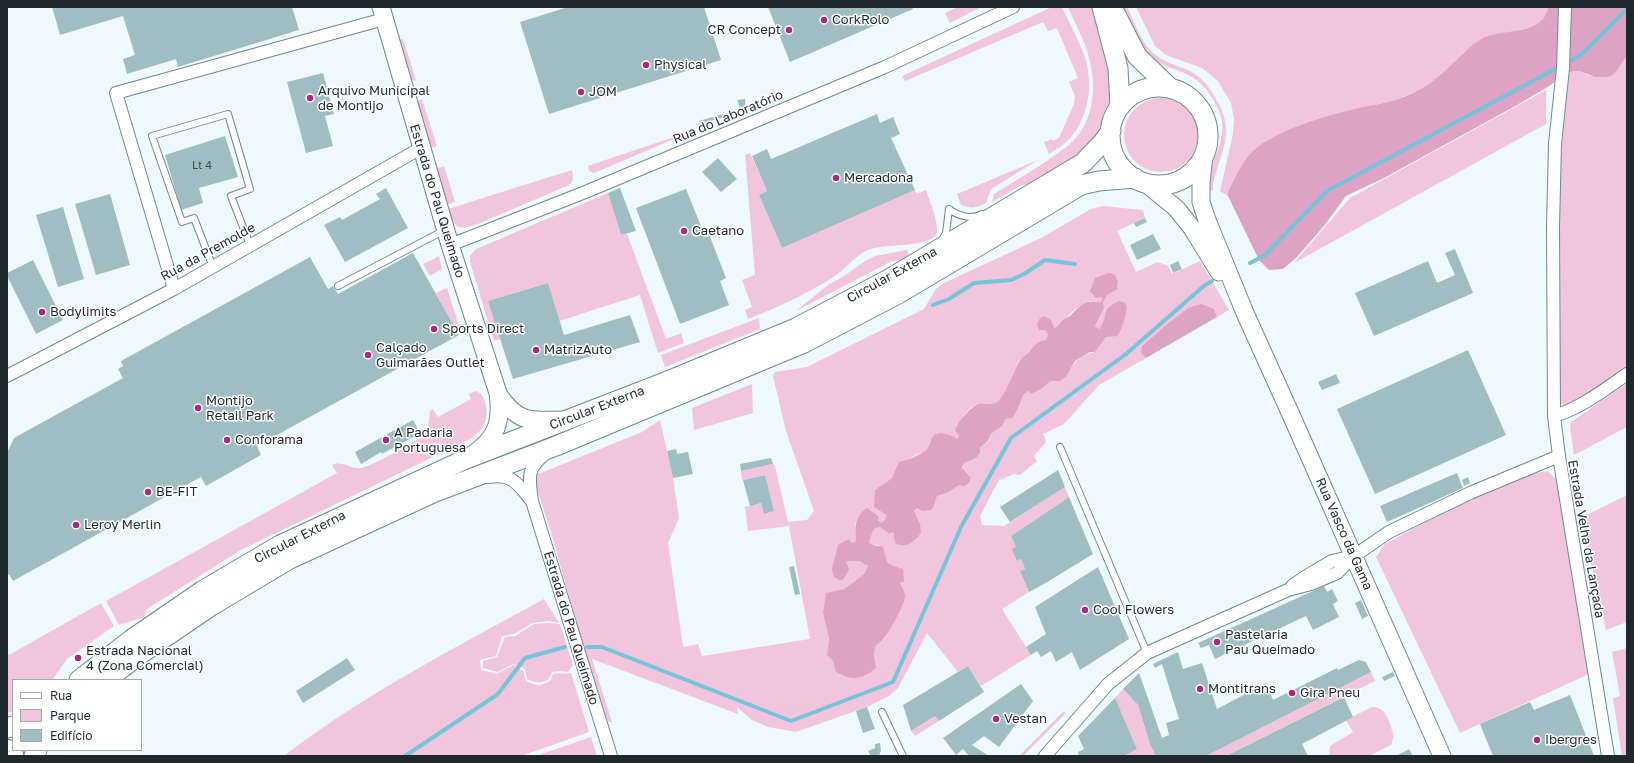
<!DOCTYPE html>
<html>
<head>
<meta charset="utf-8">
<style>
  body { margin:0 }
  #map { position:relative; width:1634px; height:763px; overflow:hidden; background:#eef9fc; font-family:"Golos Text",sans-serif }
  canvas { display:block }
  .frame { position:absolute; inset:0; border:8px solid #1e292c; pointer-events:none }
  .legend { position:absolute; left:12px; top:679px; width:130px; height:72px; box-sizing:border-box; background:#fff; border:1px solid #a5a9ab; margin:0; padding:5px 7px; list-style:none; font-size:12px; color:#1e292c }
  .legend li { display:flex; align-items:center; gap:8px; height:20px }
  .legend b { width:20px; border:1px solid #a5a9ab }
</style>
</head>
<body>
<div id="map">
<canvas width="1634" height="763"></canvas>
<div class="frame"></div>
<ul class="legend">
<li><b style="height:5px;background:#fff"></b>Rua</li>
<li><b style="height:11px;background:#f0c5dd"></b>Parque</li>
<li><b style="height:11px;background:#a1bdc4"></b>Edifício</li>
</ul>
</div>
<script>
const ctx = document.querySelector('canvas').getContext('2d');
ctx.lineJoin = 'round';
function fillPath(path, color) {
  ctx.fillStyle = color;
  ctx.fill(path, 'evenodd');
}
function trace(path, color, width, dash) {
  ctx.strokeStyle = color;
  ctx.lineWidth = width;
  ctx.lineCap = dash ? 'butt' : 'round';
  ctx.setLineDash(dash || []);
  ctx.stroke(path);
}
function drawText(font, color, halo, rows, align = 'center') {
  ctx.font = font + ' "Golos Text",sans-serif';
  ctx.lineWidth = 3;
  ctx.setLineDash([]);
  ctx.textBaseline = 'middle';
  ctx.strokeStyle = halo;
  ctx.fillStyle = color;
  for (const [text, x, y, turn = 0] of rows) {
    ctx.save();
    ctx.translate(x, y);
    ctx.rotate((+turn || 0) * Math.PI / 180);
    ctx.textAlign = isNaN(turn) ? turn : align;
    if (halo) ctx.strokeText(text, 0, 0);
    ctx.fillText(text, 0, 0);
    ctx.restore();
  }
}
const green = new Path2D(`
  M958,7H981L950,23L945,13Z
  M1052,7H1062C1069,22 1077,37 1083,52C1094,79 1090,115 1071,137C1065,144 1057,149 1049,154L1044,142L1052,139L1053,141L1059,138L1074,104L1075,96L1069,82L1078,78L1057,28L1048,31L1043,22L905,81L902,76Z
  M1068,7H1096L1103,28L1112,90L1107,112L1096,139L1089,150L1043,181L1020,186L992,202L994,194C1013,182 1032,171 1051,158C1059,152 1068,147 1075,139C1092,121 1096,90 1091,67C1088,46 1076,26 1068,7Z
  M1121,7H1127C1135,22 1140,40 1152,52C1162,62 1177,65 1190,71C1201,77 1208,85 1215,97C1236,131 1222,148 1213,184V190L1210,191C1205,166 1228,143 1221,117C1216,101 1204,82 1188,75C1175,68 1159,66 1148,55C1135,42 1129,23 1121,7Z
  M1136,7H1548L1545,20L1537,26L1481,39L1438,77L1418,91L1395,100L1322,118L1279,135L1228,192V196L1220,191L1233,134L1234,119L1231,103L1218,81L1202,68L1166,55L1155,46Z
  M403,39L416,80L407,82L394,42Z
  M1627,55V369L1573,405L1566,406L1560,403C1557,297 1558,191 1565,86L1569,72L1579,71L1590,76L1616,72Z
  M1546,90V124L1294,263L1350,198Z
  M1124 135a37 37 0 1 1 74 0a37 37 0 1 1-74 0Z
  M422,99L437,146L429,149L413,102Z
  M674,137V139L594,173L589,171L588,166Z
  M750,153L767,191L759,195L782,248L915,190L917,194L926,190C929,200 942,229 935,236C924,248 884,243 868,250C854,256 845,270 832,278C808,293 775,309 748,319L745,310L752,307L742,280L755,275L745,155Z
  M1038,160L991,189L986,203C976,208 972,209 961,205L957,194Z
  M444,166L455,202L446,205L434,169Z
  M572,170C573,176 574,182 569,185L478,224C459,231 453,228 448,209Z
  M608,193L621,235L627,234L666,339L681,333L684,343L658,353L640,295L559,321L548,283L488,301L501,339L494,341L470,262V256L476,249Z
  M1103,206L1143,210L1145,218L1117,231L1136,272L1158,262L1168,266L1172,274L1200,261L1229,310L1217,317L1214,309L1188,308L1166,325L1142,346V353L1146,358L1099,385L1064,424L1043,434L1046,442L1034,456L1037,461L1020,475L1014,474L999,480L980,516L982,525L1004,526L1065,487L1069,497L1011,536L1016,547L1018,561L1021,559L1025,569L1020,571L1029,592L1002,609L1031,655L981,686L968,666L958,672L927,633L898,688L889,696L867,707L796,732L768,727L752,720L737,707L738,714L592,659L612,722H608L582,643L551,532L536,486V475L642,432L660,420L673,478L679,518L668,543L683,647L698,644L702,656L810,639L789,526L748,531L745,507L761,503L764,514L774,511L765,475L742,480L741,471L773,464L775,466L788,522L807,520L814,511L786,431L773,376L775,372L807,367L924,309L936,289L944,283L1041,238L1091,209ZM1118,282L1117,290L1108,293L1103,303L1104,308L1095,326L1099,329L1103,325L1106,310V337L1095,352C1081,354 1072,364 1066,377L1050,381C1045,388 1039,391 1031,394L1028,391L1023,395C1022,405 1017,409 1013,418L1006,419L1002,426L991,434C990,442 986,443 979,447L976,458L964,463L959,485L949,492L937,496L934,506L917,508L914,511L916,517L895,543L893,532L889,534L880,527L874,529L869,542L873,545H878L885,552V559L904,582H900L906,596C901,611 888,639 875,647L874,657L833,661L827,654L829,639L823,613L826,594L844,589L864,574L868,566L859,561H846L843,580H838L834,577L845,542L849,539L852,543L856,541L855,525L859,515L878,520L881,523L885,520L886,515L874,507L883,484L892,478L900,462C906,461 909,459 914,456C926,450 927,454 932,439H957L959,436L956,426C962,421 966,411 972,407C980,402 993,408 999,401C1009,389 1012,372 1020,360C1023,356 1027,355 1030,352C1035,345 1037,341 1046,340L1049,335L1045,330L1051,324L1054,328C1062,325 1068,314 1075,309C1080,306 1085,304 1090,301L1096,303L1101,302L1102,297Z
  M907,250L910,259L892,261L796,311L828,285L844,276L865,261L875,256Z
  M439,256L442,269L430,276L423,264Z
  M447,288L459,326L455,329L436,293Z
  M759,318L760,329L665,367L661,355Z
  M1627,383V427L1574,455L1570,427L1571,422Z
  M752,384L753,413L694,430L692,408Z
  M475,391C488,393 489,418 483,427C479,433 474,436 468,440L241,550L147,609L144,617L119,625L106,601L337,473L332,465C343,460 351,470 362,468C371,466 423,439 426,432C429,427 429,417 430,411L433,409L438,417L471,399L469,394Z
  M1547,471L1555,478L1559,487L1589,674L1460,733L1376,557L1385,544L1440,514L1527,475Z
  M1627,495V622L1606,630L1590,560L1583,517Z
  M544,599L559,623L549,621L533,623L514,634L502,636L496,656L480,660L481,670L497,674L513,665L523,671L526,681C538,686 540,687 551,680L553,674C560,672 565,675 571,673L589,732L521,756H284C364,694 455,648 544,599Z
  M101,603L114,626L67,659L52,680H13V711L7,713V652L9,655Z
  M549,623L560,624L573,665L568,672L558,671L552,672C547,685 538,684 527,679L525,669L513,664L498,672L483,668V661L497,657L505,637L515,636L534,624Z
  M1627,648V756H1622L1613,698L1620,696L1612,652Z
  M1371,672L1375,681L1226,756H1206Z
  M1123,689L1138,705L1150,744L1156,756H1124L1137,749L1115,698Z
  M1372,707C1387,706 1390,725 1394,736L1391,745L1369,756H1329L1330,746L1353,732L1346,720Z
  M1064,711L1066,713L1023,756H1019Z
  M935,716L939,721L915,736L911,731Z
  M591,737L597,756H536Z`);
const forest = new Path2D(`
  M1548,7H1627V55L1616,72L1611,76L1607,77H1595L1579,71L1569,72L1546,88L1517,105L1384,178L1346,196L1324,226L1296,258L1283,269L1269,270L1259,260L1228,196V192C1235,178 1242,162 1253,151C1278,129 1328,115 1359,108C1379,104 1399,101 1417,91C1434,82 1448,68 1462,55C1468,49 1475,42 1483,38C1504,28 1544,36 1548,7Z
  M1109,273L1115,275L1118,282L1117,290L1108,294L1103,303L1104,308L1095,326L1099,329C1110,316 1098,311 1119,301L1124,302L1127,307C1125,318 1123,327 1117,336L1106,337L1095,352H1090L1075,361L1066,377L1059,381H1050C1045,387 1039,391 1031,394L1028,391L1023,395C1021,405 1017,409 1013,418L1006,419L1002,426L991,434C989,441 986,443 980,447V453L976,458L964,463L962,468L971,478L969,483L964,486L959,485L949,492L937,496L934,506L931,510L923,511L917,508L914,511L920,524L921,533C914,542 906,549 895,543L893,532L889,534L880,527L874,529L869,542L873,545L883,547C889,565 883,563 903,569L904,582H900L906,596C901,611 888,638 875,647L874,657L876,668C861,680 853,681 836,672L833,661L827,655L829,639L823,613L826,593L844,589L864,574L868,566L859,561H846L849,569L843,580H838L834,577L832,569L838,545L849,539L852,543L856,541C855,527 854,517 867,508L879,517L878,520L881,523L885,520L886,515L874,507L875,490L892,478L899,462C906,461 923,454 927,449C930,446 930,442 932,438C938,429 951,435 957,439L959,436L955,430C957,423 971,406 979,404C985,403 992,406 997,402C1006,396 1014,368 1021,359C1023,356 1027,355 1030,351C1035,345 1037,341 1046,340L1048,335L1045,330H1039L1037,324L1040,318L1044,316L1051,320L1054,328C1058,327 1060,323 1063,320C1065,318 1069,317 1071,315C1076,310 1080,304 1088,302C1092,301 1096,303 1101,302L1102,297L1096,298L1090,291L1095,278Z
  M1201,304L1214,309L1217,317L1146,358L1141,353L1142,346L1166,325L1188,308Z`);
const stream = new Path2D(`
  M1572,60L1580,56L1627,9
  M1250,263L1264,256L1327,191L1559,67
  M933,305L949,299L974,283L1011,280L1024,274L1045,260L1075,264
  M587,647H602L791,721L893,682L961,527L1011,438L1126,354L1205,285L1212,281
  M405,756L498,694L525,658L565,647`);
const building = new Path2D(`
  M52,7H292L299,30L178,67L176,59L127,74L123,59L135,55L123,16L60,35Z
  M568,7H704L721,60L549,114L520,22Z
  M768,7H912L913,9L790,62Z
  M323,73L334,114L325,116L333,146L306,153L287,82Z
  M745,99L746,112L742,113L737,100Z
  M723,114L724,117L700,124L699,121Z
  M877,114L880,123L893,117L900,134L891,138L915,190L782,248L759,195L767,191L752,156L767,149L771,159Z
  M225,136L238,177L199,188L203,203L181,210L165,155Z
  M718,158L737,179L721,192L702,172Z
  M386,188L408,228L345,262L324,225L340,217L342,220L380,199L376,194Z
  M620,188L636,231L621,235L608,193Z
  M686,189L703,231L707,229L726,278L720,281L729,305L680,324L636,208Z
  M110,194L130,265L96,275L75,204Z
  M63,207L84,279L58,287L36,215Z
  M1145,218L1147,222L1136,227L1134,223Z
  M1153,234L1161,249L1137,260L1130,245Z
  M1455,249L1473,293L1374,336L1355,293L1428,261L1437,283L1455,275L1445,253Z
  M413,253L459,335L257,446L261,455L206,486L201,477L13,581L9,574L8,575L7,453L14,438L123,378L118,369L123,366L121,361L310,257L328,289L333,286L338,294Z
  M33,260L63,320L36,334L7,276V273Z
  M1178,261L1182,269L1173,273L1170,265Z
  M548,283L564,335L630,315L640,342L513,379L488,301Z
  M1468,350L1506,435L1375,494L1337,409Z
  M1336,374L1340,383L1322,390L1318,382Z
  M413,420L419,431L418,432L419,434L382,454L381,452L361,464L355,452Z
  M676,449L677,454L688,452L693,474L673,478L667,451Z
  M771,458L773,464L741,471L740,464Z
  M1058,470L1065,487L1010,522L1000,507Z
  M1457,473L1463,488L1387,522L1380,506Z
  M765,475L774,511L764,514L761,503L750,506L743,480Z
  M1468,477L1470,483L1464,486L1462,480Z
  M1069,497L1093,554L1044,584L1029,592L1020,571L1025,569L1021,559L1017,561L1012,549L1016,547L1011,536Z
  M794,566L800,594L795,595L789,567Z
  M1098,567L1129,639L1080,670L1072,652L1056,662L1051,651L1041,657L1037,651L1031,655L1026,647L1046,634L1035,607Z
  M1324,586L1327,592L1332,589L1338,601L1333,604L1339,617L1313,630L1306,616L1215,659L1209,645L1201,648L1198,643Z
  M1361,600L1368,616L1362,619L1355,603Z
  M1178,652L1183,669L1202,663L1217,709L1266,683L1273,700L1337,668L1338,670L1359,660L1366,662L1371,672L1206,756H1156L1150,744L1138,705L1123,689L1139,673L1162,738L1169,735L1166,723L1179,719L1162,664L1155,668L1153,664Z
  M347,658L355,670L303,703L296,691Z
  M968,666L984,692L939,721L935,716L911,731L903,705Z
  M1393,672L1395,676L1384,681L1382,677Z
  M1021,684L1033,701L999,747L984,736L972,745L989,756H969L963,749L956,755L943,738Z
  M1570,695L1594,756H1493L1480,724L1530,702L1534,710Z
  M1344,697L1353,717L1302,744L1308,756H1226Z
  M1115,698L1137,749L1124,756H1079L1078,752L1084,749L1078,736Z
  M867,707L875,729L863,733L856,711Z
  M880,743L881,750L879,756H871L868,751L875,748V744Z
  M1409,749L1413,756H1396Z`);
const lane = new Path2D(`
  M949,209C958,216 972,220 982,214
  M942,240L946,233L949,209
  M213,267L194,218L182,222L152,136L228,114L250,189L231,196L250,245
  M338,286L445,230
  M1060,447L1147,653
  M882,712L903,756`);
const street = new Path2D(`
  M1565,7L1563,68L1555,144L1553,227L1554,416L1559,456L1608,756
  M450,245L583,193L885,67L1013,7
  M174,289L116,93L384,19
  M7,376L174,289L421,148
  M1554,416C1581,408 1604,390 1627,374
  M545,454C526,469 529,478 532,501L611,756
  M488,477C512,473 517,483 531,500
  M1292,586L1305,577L1332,561L1354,556
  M1045,756L1108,684L1147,653L1288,590L1311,584L1337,573L1354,556L1389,532L1470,493L1559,456`);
const secondary = new Path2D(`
  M381,7L450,245L498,393C502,422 497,438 472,455
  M1204,155L1201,183V202L1207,220L1245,313L1292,417L1442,756
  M1144,182L1176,208L1192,228L1219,272
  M498,394C518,423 529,421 563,420`);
const primary = new Path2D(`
  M1102,7L1118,68L1120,106
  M1112,7L1137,56L1170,88
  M1110 136a49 49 0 1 1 98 0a49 49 0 1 1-98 0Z
  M79,680L132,639L202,591L280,545L466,459L665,382L796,328L889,279L1083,163L1103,142L1111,131
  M106,680L142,653L211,606L288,560L433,493L556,446L804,343L898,294L1081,185L1099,181L1135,178
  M7,728L13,726
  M7,749L14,756
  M34,756L37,750`);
const markers = [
  [824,20,4,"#a72a7d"],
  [789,30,4,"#a72a7d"],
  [646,65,4,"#a72a7d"],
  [581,92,4,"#a72a7d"],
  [310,98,4,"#a72a7d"],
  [836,178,4,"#a72a7d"],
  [684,231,4,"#a72a7d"],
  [42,312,4,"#a72a7d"],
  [434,329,4,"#a72a7d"],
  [536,350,4,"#a72a7d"],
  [368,355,4,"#a72a7d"],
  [198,408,4,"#a72a7d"],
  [227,440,4,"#a72a7d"],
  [386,440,4,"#a72a7d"],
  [148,492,4,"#a72a7d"],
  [76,525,4,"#a72a7d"],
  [1085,610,4,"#a72a7d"],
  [1217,642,4,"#a72a7d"],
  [78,658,4,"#a72a7d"],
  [1200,689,4,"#a72a7d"],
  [1292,693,4,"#a72a7d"],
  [996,719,4,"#a72a7d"],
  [1537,740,4,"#a72a7d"]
];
const numberNames = [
  ["Lt 4",202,166]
];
const poiNames = [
  ["CorkRolo",832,20],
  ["CR Concept",781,30,"right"],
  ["Physical",654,65],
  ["Arquivo Municipal",318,91],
  ["de Montijo",318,106],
  ["JOM",589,92],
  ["Mercadona",844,178],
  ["Caetano",692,231],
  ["Bodylimits",50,312],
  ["Sports Direct",442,329],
  ["Calçado",376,348],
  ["Guimarães Outlet",376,363],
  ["MatrizAuto",544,350],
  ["Montijo",206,401],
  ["Retail Park",206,416],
  ["A Padaria",394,433],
  ["Portuguesa",394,448],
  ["Conforama",235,440],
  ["BE-FIT",156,492],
  ["Leroy Merlin",84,525],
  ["Cool Flowers",1093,610],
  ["Pastelaria",1225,635],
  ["Pau Queimado",1225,650],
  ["Estrada Nacional",86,651],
  ["4 (Zona Comercial)",86,666],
  ["Montitrans",1208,689],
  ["Gira Pneu",1300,693],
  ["Vestan",1004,719],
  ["Ibergres",1545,740]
];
const streetNames = [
  ["Rua do Laboratório",728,117,-23],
  ["Estrada do Pau Queimado",437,201,73],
  ["Rua da Premolde",208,252,-29],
  ["Circular Externa",892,275,-29],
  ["Circular Externa",597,408,-21],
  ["Rua Vasco da Gama",1344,534,66],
  ["Circular Externa",300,537,-27],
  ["Estrada Velha da Lançada",1586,539,80],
  ["Estrada do Pau Queimado",571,628,73]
];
fillPath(green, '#f0c5dd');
fillPath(forest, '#dea3c4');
trace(stream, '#75c4d8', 4);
fillPath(building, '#a1bdc4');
trace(lane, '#6f8a91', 8);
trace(street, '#6f8a91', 14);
trace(secondary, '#6f8a91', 19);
trace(primary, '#6f8a91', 21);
trace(lane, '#fff', 6);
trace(street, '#fff', 12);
trace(secondary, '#fff', 17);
trace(primary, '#fff', 19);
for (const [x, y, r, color] of markers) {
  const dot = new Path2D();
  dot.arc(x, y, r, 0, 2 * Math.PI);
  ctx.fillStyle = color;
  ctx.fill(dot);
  trace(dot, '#fff', 1.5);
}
drawText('11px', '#3f4e52', null, numberNames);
drawText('13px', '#1e292c', '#fff', poiNames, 'left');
drawText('13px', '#1e292c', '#fff', streetNames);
</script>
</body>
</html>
